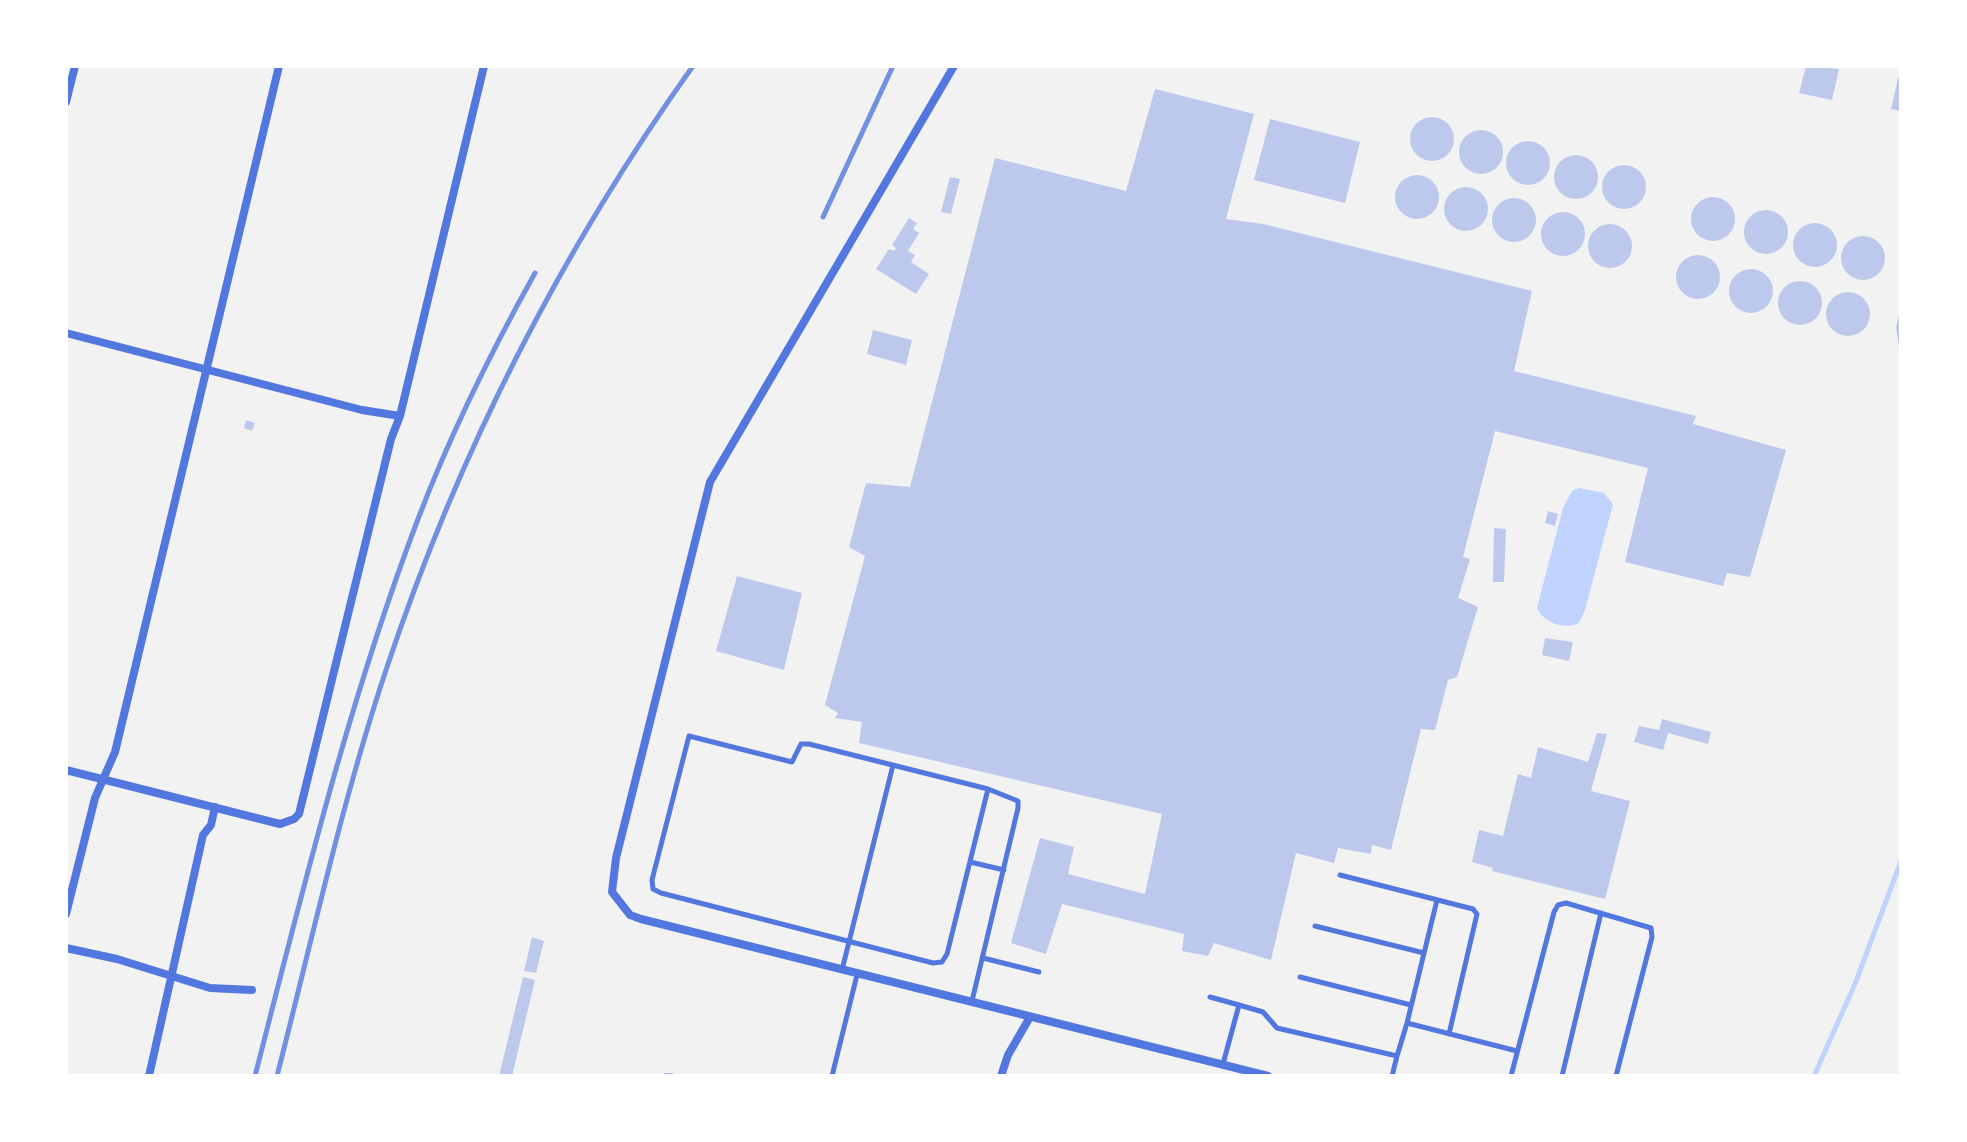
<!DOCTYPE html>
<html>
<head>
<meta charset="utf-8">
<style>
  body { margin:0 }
  #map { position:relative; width:1967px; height:1142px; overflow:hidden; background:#f2f2f2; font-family:"Work Sans",sans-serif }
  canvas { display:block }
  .frame { position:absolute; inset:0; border:68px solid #fff; pointer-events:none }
</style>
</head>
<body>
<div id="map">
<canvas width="1967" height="1142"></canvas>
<div class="frame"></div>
</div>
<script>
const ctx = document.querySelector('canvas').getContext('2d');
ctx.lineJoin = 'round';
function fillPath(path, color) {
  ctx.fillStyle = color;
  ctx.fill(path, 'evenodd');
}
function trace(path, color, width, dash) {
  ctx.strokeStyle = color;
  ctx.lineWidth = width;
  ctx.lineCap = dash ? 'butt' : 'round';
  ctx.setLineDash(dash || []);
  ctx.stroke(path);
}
const water = new Path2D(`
  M1579,488L1604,493L1613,504L1585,610L1579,623C1566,630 1543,623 1537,608L1563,508L1572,491Z`);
const stream = new Path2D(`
  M1814,1076L1855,984L1901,861`);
const building = new Path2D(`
  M1806,66L1839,69L1832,100L1799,93Z
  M1898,78L1901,79V111L1891,109Z
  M1155,89L1254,114L1226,219L1263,224L1532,291L1514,371L1696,416L1693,424L1786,450L1750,577L1727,573L1723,586L1625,562L1648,468L1495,431L1463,557L1470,559L1458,598L1478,607L1457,677L1448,680L1435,730L1421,729L1391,850L1372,845L1371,854L1338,848L1334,863L1296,853L1271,960L1214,943L1208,956L1182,951L1184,934L1062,904L1046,954L1011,943L1040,838L1074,847L1068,874L1145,894L1162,814L859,743L862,722L835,718L838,713L825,705L865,556L849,547L866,483L910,487L995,158L1126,191Z
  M1410 139a22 22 0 1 1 44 0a22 22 0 1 1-44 0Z
  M1270,119L1360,142L1345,203L1254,180Z
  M1459 152a22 22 0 1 1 44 0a22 22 0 1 1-44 0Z
  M1506 163a22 22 0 1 1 44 0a22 22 0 1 1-44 0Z
  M1554 177a22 22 0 1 1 44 0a22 22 0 1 1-44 0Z
  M1602 187a22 22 0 1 1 44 0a22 22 0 1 1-44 0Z
  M1395 197a22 22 0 1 1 44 0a22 22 0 1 1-44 0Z
  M950,177L960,179L951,214L941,212Z
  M1444 209a22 22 0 1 1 44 0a22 22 0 1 1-44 0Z
  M1691 219a22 22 0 1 1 44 0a22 22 0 1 1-44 0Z
  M1492 220a22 22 0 1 1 44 0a22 22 0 1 1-44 0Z
  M1744 232a22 22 0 1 1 44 0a22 22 0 1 1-44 0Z
  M1541 234a22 22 0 1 1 44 0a22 22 0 1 1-44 0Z
  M909,218L917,223L913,229L919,233L908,251L915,255L911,262L929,274L916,294L876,269L889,249L894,251L896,248L892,245Z
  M1793 245a22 22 0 1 1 44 0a22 22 0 1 1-44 0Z
  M1588 246a22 22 0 1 1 44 0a22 22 0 1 1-44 0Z
  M1841 258a22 22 0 1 1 44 0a22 22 0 1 1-44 0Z
  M1676 277a22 22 0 1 1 44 0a22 22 0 1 1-44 0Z
  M1729 291a22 22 0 1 1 44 0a22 22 0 1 1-44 0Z
  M1778 303a22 22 0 1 1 44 0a22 22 0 1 1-44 0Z
  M1826 314a22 22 0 1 1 44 0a22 22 0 1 1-44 0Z
  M1901,309V353H1900L1896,327Z
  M873,330L912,340L906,365L867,354Z
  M246,420L255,423L252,431L244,428Z
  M1548,511L1558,514L1555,526L1545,523Z
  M1494,528L1506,529L1504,582H1493Z
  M737,576L802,593L784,670L716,651Z
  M1545,638L1573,642L1569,661L1542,655Z
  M1662,719L1711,732L1708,744L1668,733L1663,750L1634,742L1639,726L1659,730Z
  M1597,733L1607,734L1591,791L1630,801L1605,899L1492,871L1493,868L1472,862L1479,830L1503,836L1518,774L1531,778L1538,747L1588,762Z
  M532,937L544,941L536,973L524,971Z
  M523,977L535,980L512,1076H499Z`);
const service = new Path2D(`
  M970,862L1004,870
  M1340,875L1473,909L1477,914L1449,1034
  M1315,926L1424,953
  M983,958L1039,972
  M842,970L893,765
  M1300,977L1411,1005
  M1210,997L1239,1005
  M972,1001L1018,808V801L988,789L809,744H801L792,762L689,736L652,880L653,889L661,893L933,963L942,962L947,954L988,789
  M1407,1023L1437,900
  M1223,1064L1239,1005L1263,1012L1277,1028L1397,1056L1407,1023L1517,1051
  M665,1076H672
  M832,1076L857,975
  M1392,1076L1397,1056
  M1511,1076L1554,912L1558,905L1566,903L1651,928L1652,937L1616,1076
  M1562,1076L1601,913`);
const minor = new Path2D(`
  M954,66L710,482L616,858L612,892L630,915L641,919L1268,1076
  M66,102L75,66
  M66,333L362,410L400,416
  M66,770L280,824L294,819L299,814L391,439L400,416L484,66
  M66,914L95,798L115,752L279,66
  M66,948L117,959L210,988L252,990
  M149,1076L203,835L211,825L215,807
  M1001,1076L1008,1055L1030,1017`);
const rail = new Path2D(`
  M823,217L893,66
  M255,1076C303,889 349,700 418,519C450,435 491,352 535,273
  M277,1076C312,940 342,801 387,667C459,452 561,251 693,66`);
fillPath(water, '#bfd3fe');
trace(stream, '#bfd3fe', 5);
fillPath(building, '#bdc9ec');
trace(service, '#5277de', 5);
trace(minor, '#5277de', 8);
trace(rail, '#7290e2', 5);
</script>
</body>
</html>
